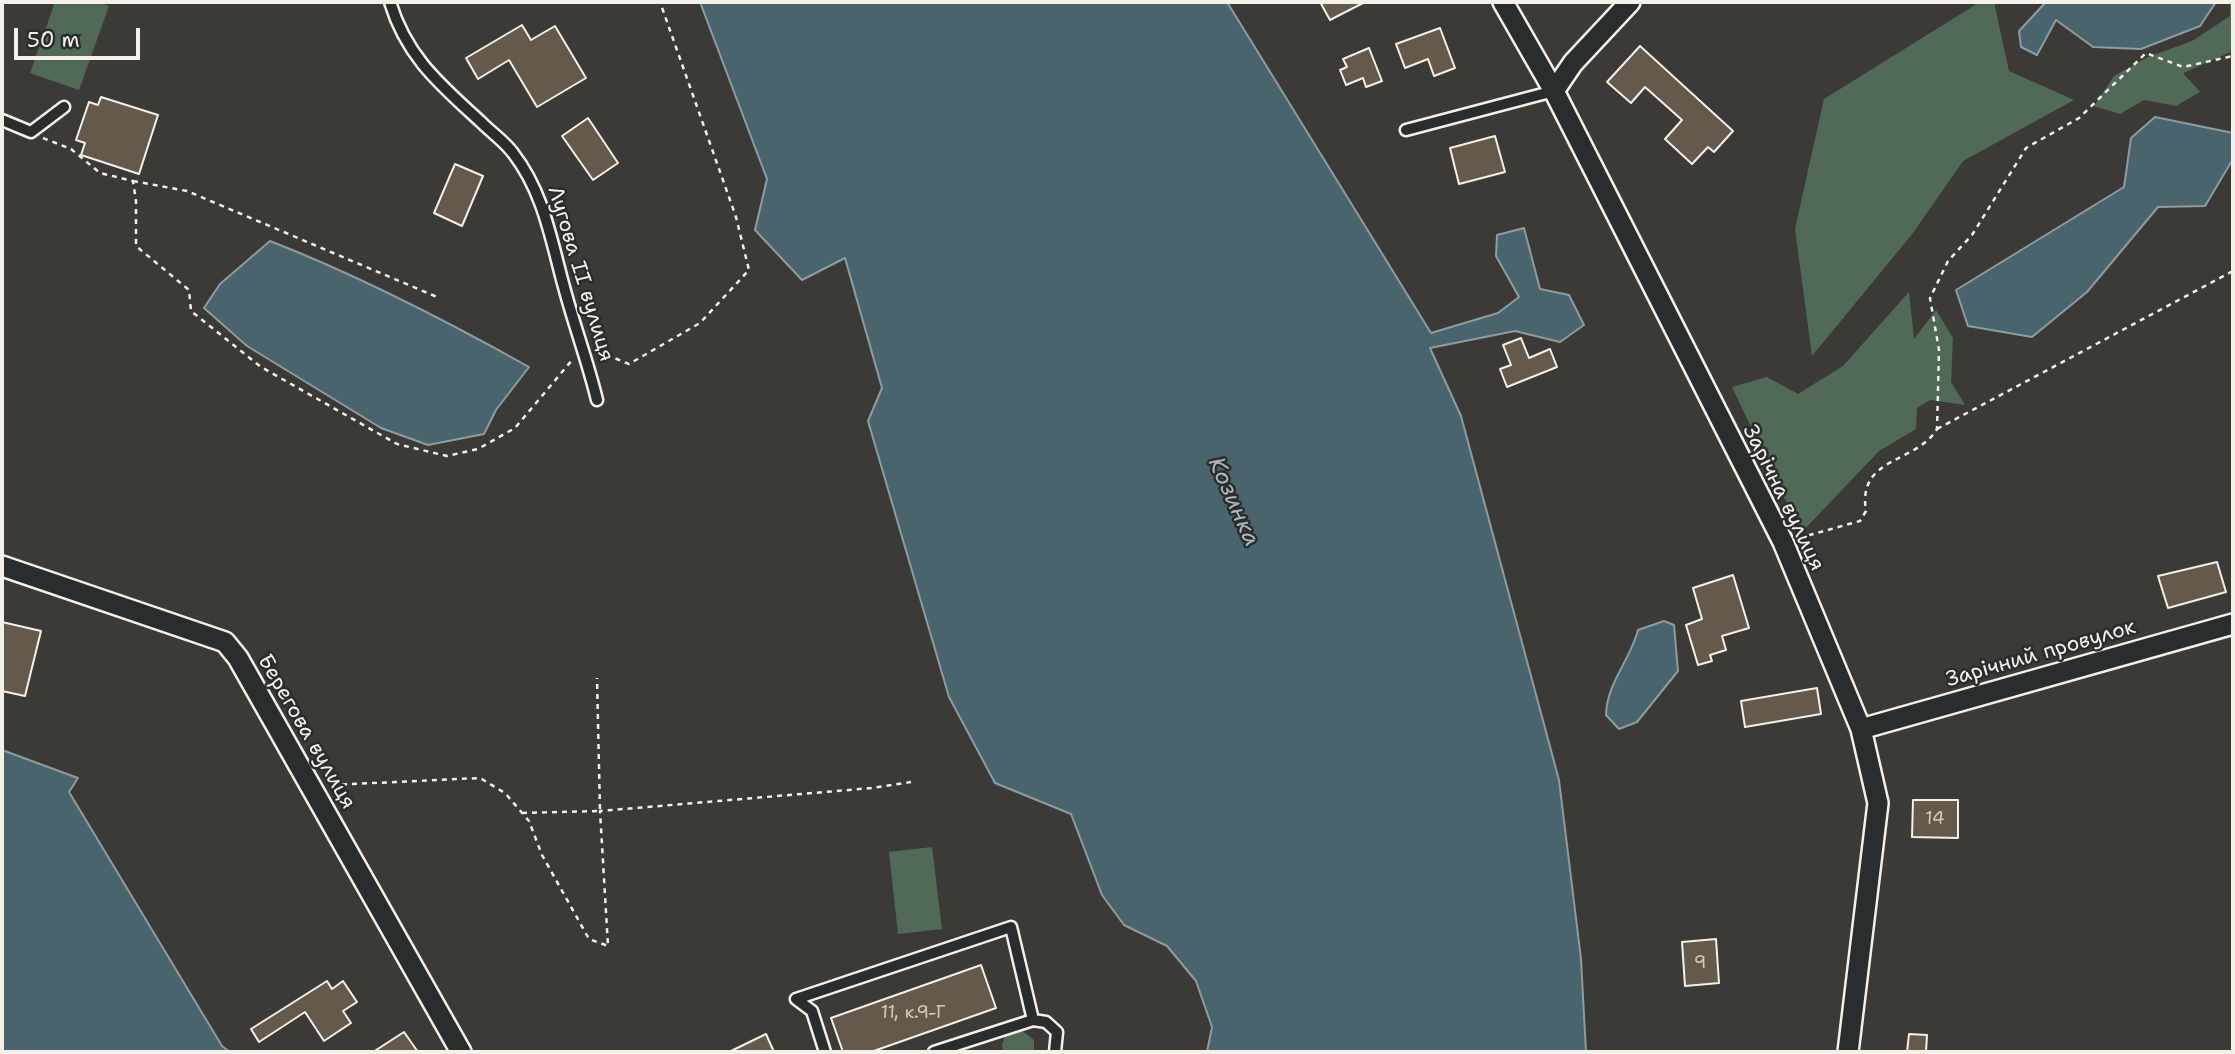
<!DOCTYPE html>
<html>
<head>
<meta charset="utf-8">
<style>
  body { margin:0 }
  #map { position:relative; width:2235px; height:1054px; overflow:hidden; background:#3c3a37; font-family:"Shantell Sans",sans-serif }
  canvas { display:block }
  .frame { position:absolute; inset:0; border:4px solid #f4f1e8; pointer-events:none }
  .scale { position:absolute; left:14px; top:28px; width:126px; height:32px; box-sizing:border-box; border:4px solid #f4f1e8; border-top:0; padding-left:9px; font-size:21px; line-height:24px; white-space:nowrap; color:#f4f1e8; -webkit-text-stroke:5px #2a2d2e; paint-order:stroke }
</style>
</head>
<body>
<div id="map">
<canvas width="2235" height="1054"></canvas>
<div class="frame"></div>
<div class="scale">50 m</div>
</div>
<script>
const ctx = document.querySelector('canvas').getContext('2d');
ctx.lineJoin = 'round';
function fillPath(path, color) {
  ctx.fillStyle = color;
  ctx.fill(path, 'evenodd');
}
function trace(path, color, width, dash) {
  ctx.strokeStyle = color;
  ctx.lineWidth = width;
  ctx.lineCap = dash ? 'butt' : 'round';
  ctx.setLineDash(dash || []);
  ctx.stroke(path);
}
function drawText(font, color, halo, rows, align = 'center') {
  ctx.font = font + ' "Shantell Sans",sans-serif';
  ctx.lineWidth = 5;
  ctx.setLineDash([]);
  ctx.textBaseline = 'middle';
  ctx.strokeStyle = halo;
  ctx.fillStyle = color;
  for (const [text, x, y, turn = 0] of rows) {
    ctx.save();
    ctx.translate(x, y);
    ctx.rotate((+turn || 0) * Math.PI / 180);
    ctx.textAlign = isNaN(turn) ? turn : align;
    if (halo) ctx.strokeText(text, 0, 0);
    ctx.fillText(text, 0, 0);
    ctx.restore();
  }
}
const green = new Path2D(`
  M55,2H97L109,6L79,90L30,73Z
  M1980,2H1994L2009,71L2074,100L1963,161L1913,233L1812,356L1795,229L1824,99Z
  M2230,2H2233V51L2183,73L2200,92L2176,106L2144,100L2120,114L2094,106L2114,76L2148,57L2192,41L2230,16Z
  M1909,292L1914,339L1936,310L1953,338L1951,382L1965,405L1930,400L1917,408L1916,429L1879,451L1801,533L1732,387L1767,377L1798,394L1843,366Z
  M932,847L942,929L898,934L889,852Z
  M1021,1030L1034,1040V1052H1003L1002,1044L1006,1034Z`);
const water = new Path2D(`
  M700,2H1227L1431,333L1498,313L1519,297L1496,256L1497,235L1524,228L1540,289L1569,295L1584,325L1560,342L1515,331L1430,348L1461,416L1559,780L1581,959L1586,1052H1207L1212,1027L1196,981L1167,946L1124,925L1102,895L1071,814L995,783L949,697L868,421L882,388L845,258L802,280L755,230L767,179Z
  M2046,2H2216L2200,26L2141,49L2093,47L2056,20L2037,55L2021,47L2019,31Z
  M2155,117L2233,133V159L2205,206L2158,207L2087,292L2032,337L1968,326L1956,290L2124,187L2131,138Z
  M270,241C360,276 445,320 529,367L496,410L484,434L428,445L381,428L247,346L204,308L220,284Z
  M1664,621L1674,625L1678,671L1637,722L1619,729L1606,715C1607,682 1630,661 1638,630Z
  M2,750L78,778L69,792L222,1046L230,1052H2Z`);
const building = new Path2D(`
  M1320,2H1365L1330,20Z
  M522,25L531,40L555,26L586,78L537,107L509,60L478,79L466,58Z
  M1440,28L1455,68L1434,76L1428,59L1405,68L1396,44Z
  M1640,46L1733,131L1714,152L1708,147L1692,164L1665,139L1682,120L1645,87L1631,103L1607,82Z
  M1369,48L1382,81L1366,87L1363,78L1346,85L1340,70L1347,67L1343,59Z
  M101,97L158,115L139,174L81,155L85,143L76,140L89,102L98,105Z
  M588,118L618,163L593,180L562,136Z
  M1495,136L1505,172L1459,184L1450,148Z
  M455,164L483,176L462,226L434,213Z
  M1521,338L1529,358L1550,349L1557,367L1507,387L1500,369L1511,365L1503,345Z
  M2217,562L2226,592L2168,608L2158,576Z
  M1733,575L1749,628L1722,636L1726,650L1710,655L1712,661L1698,665L1686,625L1702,619L1693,588Z
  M2,622L41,631L25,696L2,691Z
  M1817,688L1821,714L1745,727L1741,701Z
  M1913,800H1958V838L1912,837Z
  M1716,939L1719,983L1685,986L1682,942Z
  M981,965L996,1008L871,1052H843L831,1018Z
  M327,981L332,989L343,981L357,1002L343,1011L351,1023L324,1041L305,1012L259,1042L251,1029Z
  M404,1032L418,1052H373Z
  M766,1034L774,1052H729Z
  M1909,1034L1927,1035L1926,1052H1907Z`);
const path = new Path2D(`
  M43,138L71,149L100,173L133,181L136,201V246L189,290L191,311L261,367L397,444L447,456L478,449L515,428L573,359
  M133,181L187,191L437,297
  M597,351L629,364L700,323L749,270L736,217L660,2
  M1937,429L2233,271
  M1799,538L1860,521L1866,511C1857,456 1916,464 1937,429L1939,350L1930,298L1948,261L1972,235L2026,148L2079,118L2146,53L2183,67L2233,56
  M332,785L480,778L505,793L529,821L542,855L589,939L608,946L600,811L872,788L911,782
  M522,813L600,811L597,678`);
const service = new Path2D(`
  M390,2C407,58 441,85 482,123C492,133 505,142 513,153C544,193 551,240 564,287C574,325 588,362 597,400
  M2,120L31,132L64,107
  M1406,130L1554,91
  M796,999L1011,927L1033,1020
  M796,999L812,1011L825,1052
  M934,1052L1033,1020L1046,1022L1057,1032L1055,1052`);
const minor = new Path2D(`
  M1503,2L1554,91L1783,542L1861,729L1878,803L1848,1052
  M1554,91L1573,63L1630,2
  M2,566L225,642L238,658L461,1052
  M1861,729L2233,624`);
const numberNames = [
  ["14",1935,819],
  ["9",1700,963],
  ["11, к.9-Г",913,1013]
];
const streetNames = [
  ["Лугова II вулиця",580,274,73],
  ["Зарічна вулиця",1783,498,64],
  ["Зарічний провулок",2041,654,-16],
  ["Берегова вулиця",306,732,60]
];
const waterNames = [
  ["Козинка",1233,502,66]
];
fillPath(green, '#516a58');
fillPath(water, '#4a646e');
trace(water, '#8e9c9f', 2);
fillPath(building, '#65594c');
trace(building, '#f4f1e8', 2);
trace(service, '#f4f1e8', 15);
trace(minor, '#f4f1e8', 24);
trace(path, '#f4f1e8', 2.5, [5, 5]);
trace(service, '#2a2d2e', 10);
trace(minor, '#2a2d2e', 19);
drawText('18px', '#d0cbc1', null, numberNames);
drawText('21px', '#f4f1e8', '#2a2d2e', streetNames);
drawText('italic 23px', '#b0b9b7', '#2a2d2e', waterNames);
</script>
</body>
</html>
